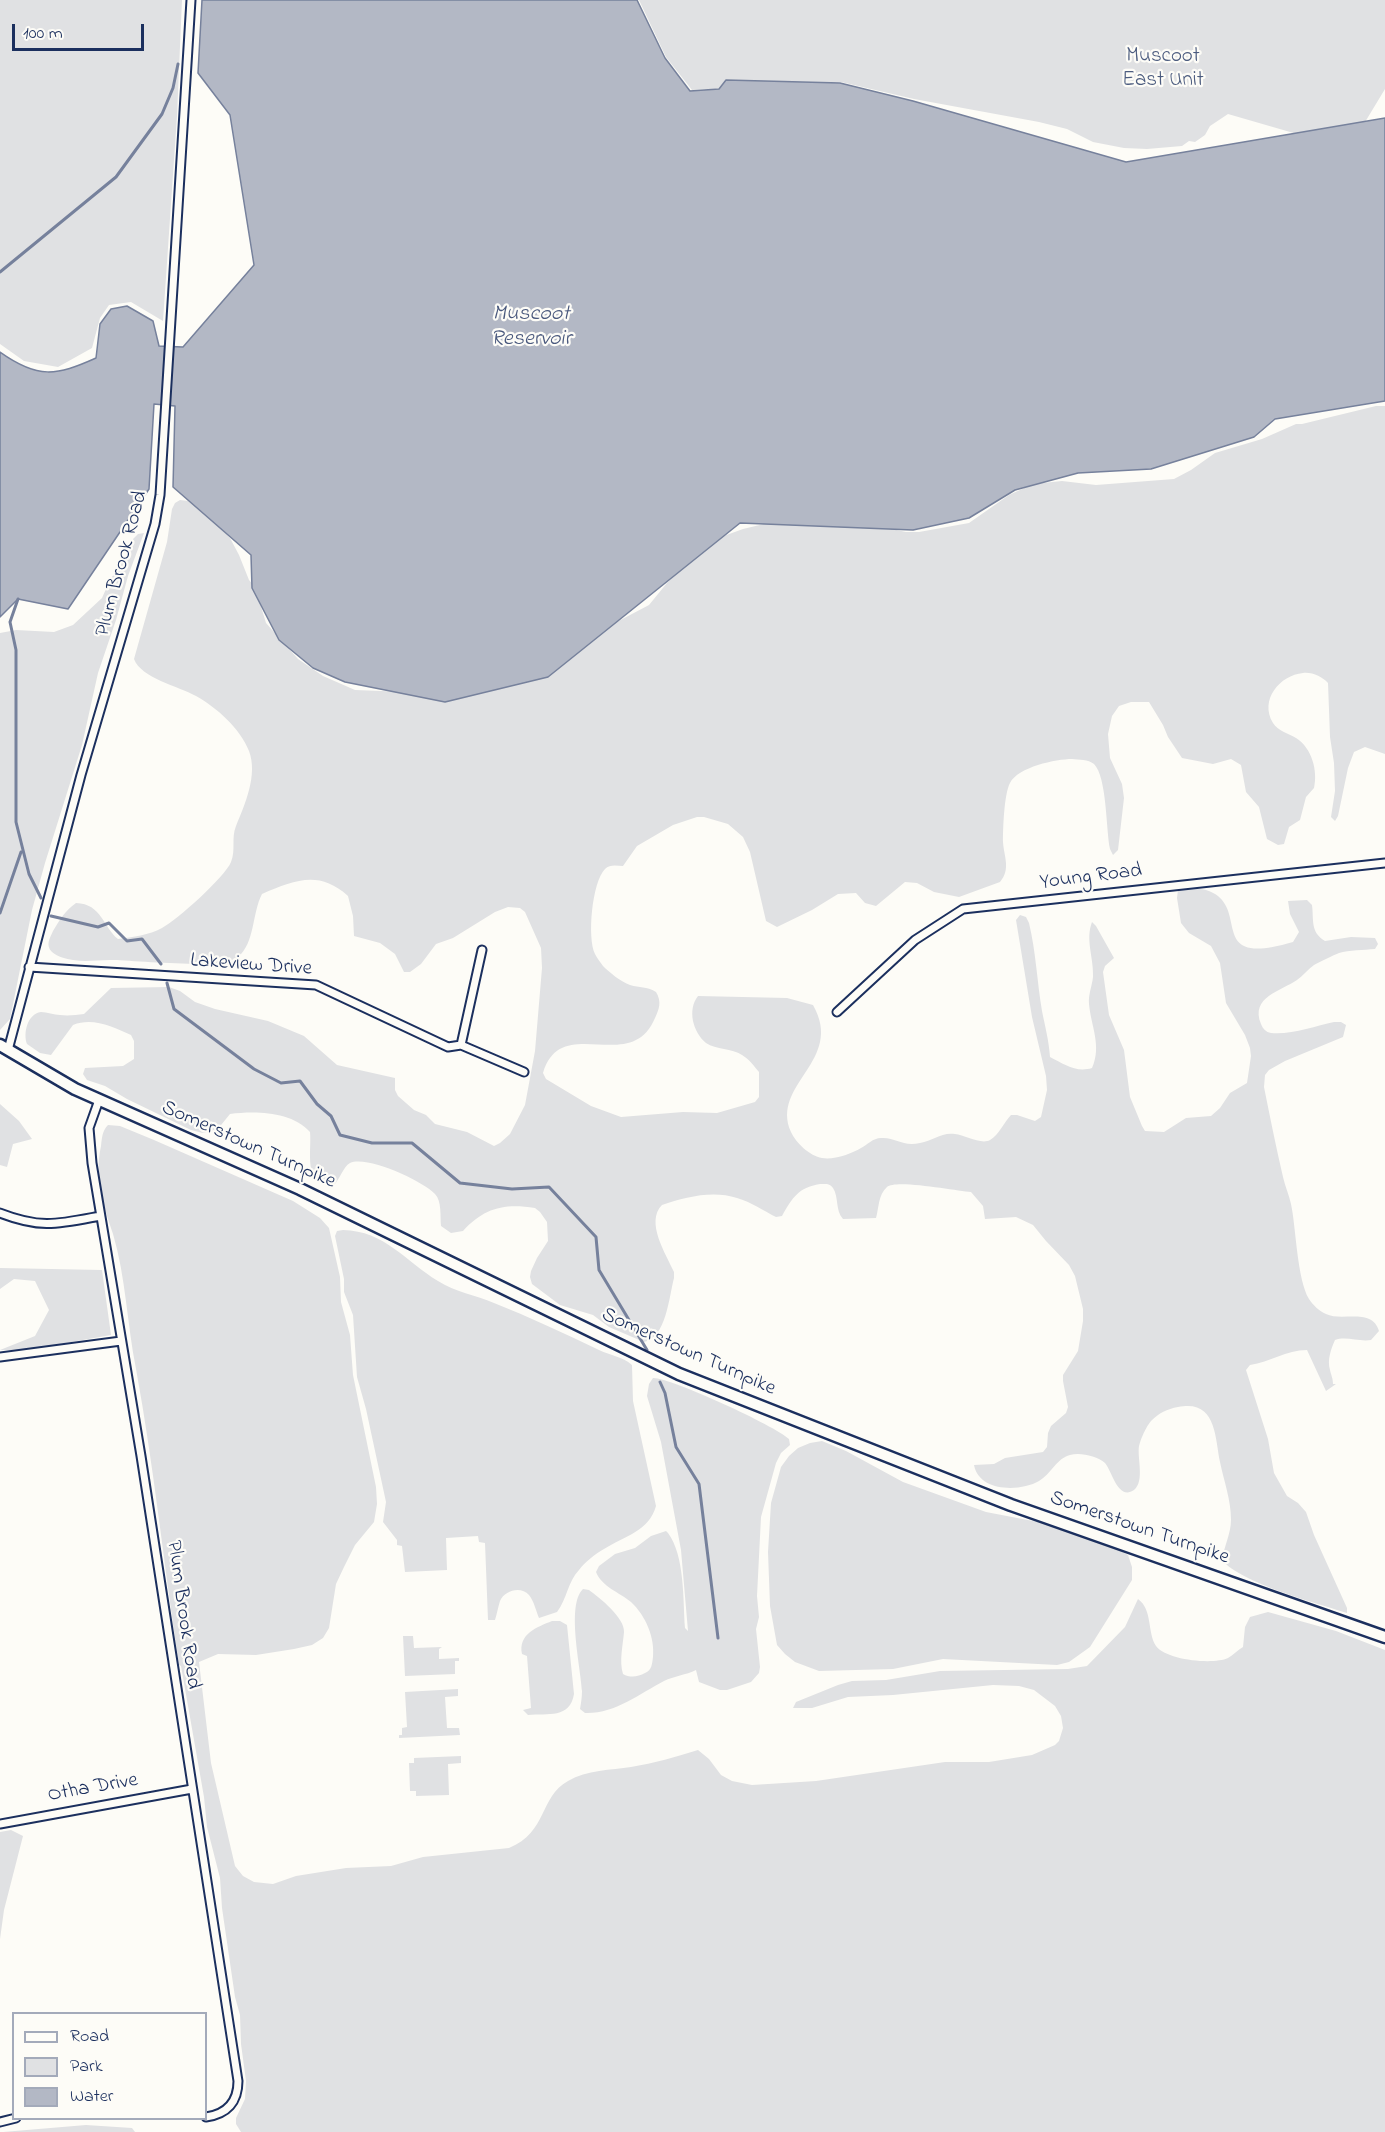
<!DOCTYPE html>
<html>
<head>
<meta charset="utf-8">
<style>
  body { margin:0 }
  #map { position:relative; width:1385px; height:2132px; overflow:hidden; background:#fdfcf7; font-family:"Indie Flower",sans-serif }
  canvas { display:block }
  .legend { position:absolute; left:12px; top:2012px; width:195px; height:108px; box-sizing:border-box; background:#fdfcf7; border:2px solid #a3aaba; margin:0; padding:8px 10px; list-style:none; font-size:18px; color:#1b2f5e }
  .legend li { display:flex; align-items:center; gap:12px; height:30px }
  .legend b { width:30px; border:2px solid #a3aaba }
  .scale { position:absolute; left:12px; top:24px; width:132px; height:27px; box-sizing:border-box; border:3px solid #1b2f5e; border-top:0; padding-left:8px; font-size:18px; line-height:21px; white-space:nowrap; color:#1b2f5e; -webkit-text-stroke:4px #fdfcf7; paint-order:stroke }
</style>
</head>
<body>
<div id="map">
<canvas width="1385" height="2132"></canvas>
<ul class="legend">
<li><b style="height:8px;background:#fdfcf7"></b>Road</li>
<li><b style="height:16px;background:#e0e1e3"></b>Park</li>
<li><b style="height:16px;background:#b3b8c5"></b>Water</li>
</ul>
<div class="scale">100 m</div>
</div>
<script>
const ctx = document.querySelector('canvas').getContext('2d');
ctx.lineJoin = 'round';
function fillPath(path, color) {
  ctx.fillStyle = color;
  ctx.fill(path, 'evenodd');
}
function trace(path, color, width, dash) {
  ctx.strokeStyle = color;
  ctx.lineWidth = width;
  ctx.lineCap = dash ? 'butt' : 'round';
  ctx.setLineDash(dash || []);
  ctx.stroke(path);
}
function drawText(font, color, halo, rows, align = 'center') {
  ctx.font = font + ' "Indie Flower",sans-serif';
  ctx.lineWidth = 4.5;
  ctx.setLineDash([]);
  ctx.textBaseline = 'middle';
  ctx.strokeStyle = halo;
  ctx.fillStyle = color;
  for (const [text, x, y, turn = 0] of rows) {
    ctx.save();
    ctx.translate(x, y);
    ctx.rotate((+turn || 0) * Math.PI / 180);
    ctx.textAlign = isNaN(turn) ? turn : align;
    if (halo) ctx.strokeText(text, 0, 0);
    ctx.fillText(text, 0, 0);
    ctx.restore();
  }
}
const green = new Path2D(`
  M0,0H182L177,116L163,321L131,302L109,305L100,318L92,348L58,367L24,361L0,344Z
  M639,0H1385V89L1356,137L1297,134L1228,114L1210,126L1205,135L1195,142L1189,141L1182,146L1147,149L1124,148L1093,142L1067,129L1039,122L914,99L841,82L692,90L666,57Z
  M1376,406H1385V754L1365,747L1354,752L1348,768L1338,816L1335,821L1331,817L1335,791L1334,763L1330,737L1328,683C1322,677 1313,672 1303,673C1280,675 1259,700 1273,723C1278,731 1288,733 1296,738C1312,748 1318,771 1314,788L1306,797L1300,820L1289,827L1284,844L1278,845L1267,839L1259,807L1246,792L1241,765L1231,759L1213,764L1182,758L1168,737L1163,725L1149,702H1131L1119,706L1112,716L1108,734L1110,758L1122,784L1124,798L1118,850L1113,855L1110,849C1106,830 1107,777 1094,764C1088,759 1079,760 1072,759C1056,759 1018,767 1010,783C1004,794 1003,830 1003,842C1004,857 1011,869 1000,882L959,897L934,892L917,883L905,882L876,906L865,903L856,893L838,894L812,910L777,927L766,921L750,852L743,837L728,824L704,817H697L673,825L637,846L623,866C617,866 610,864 605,869C592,882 587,938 595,954C597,958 601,963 603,966C609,972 621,982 630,985C640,988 646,986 656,992C662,1002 659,1009 655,1018C631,1076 561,1012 543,1073L546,1079L591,1106L621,1117L683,1112L717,1113L755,1102L759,1097V1072C754,1066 749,1059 742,1055C732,1048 716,1050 706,1043C693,1032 687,1010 698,996L787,998L813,1005C845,1061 770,1084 791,1132C796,1143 810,1156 822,1158C834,1160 851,1154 861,1148C867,1145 873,1138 881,1138C896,1137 902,1147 920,1143C933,1141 941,1132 955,1134C965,1135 981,1145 990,1140C999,1135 1004,1122 1011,1115H1017L1035,1121L1041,1117L1047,1090L1046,1076L1032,1017L1016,920L1020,915L1026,917L1029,923C1036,952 1037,981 1042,1011C1045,1026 1049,1041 1050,1057C1064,1064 1076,1073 1092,1068C1102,1046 1091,1026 1089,1004C1088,995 1092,986 1093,977C1094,958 1085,940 1092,922L1096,926L1114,958L1105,966L1103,972L1109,1015L1124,1050L1130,1097L1142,1126L1145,1131L1164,1132L1186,1118L1211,1116L1220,1108L1230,1093L1247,1083L1251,1056L1250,1048L1245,1035L1226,1003L1220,963L1211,946L1189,933L1181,923L1177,898L1178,890C1186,890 1198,888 1206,890C1254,905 1202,969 1293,942L1299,932L1290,914L1288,901L1307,900L1312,905C1314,920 1310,932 1325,941L1351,937L1375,938L1378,944L1375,949C1364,950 1349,950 1339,953C1334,955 1319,962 1314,965C1308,969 1303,976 1297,980C1281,991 1250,997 1261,1024C1263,1029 1266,1032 1271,1033C1291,1035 1315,1026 1334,1022H1341L1346,1025L1343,1037L1285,1061L1269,1070L1265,1075L1264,1087C1270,1117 1276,1147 1283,1177C1285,1186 1289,1195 1291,1204C1296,1227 1297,1279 1309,1299C1313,1305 1319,1311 1326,1314C1342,1322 1372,1307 1379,1331L1371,1340C1359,1342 1346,1336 1335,1340C1331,1349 1327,1360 1330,1370C1331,1375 1333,1378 1333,1384H1336L1326,1391L1307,1350C1286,1350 1270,1362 1250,1365L1246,1370L1268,1439L1274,1473L1287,1496L1298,1503L1306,1512L1314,1535L1347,1608V1613C1316,1603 1241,1583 1222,1560C1224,1547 1231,1533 1231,1520C1231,1499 1224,1482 1220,1462C1215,1436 1216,1399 1178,1407C1167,1409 1159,1413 1151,1421C1146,1427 1141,1438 1139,1446C1137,1458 1145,1481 1134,1490C1118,1501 1112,1471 1105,1463C1097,1456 1080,1452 1070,1455C1057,1458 1051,1474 1039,1481C1020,1492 979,1492 974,1465L994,1464L1005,1458L1043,1452L1047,1447L1048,1433L1051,1426L1066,1413L1068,1407L1063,1381V1375L1078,1351L1083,1321V1309L1075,1276L1069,1265L1046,1241L1033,1225L1016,1217L985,1219L983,1206L971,1192C956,1191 896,1179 887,1187C878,1195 879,1208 876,1218L843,1219C835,1210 839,1197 833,1188C830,1183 825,1184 820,1184C798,1188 793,1197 782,1216L776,1217C764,1211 751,1202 737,1198C713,1190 685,1197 662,1205C645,1222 666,1254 674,1272V1278C669,1297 666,1338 644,1342L609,1327L593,1315L560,1305L532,1284L530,1277L531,1271L537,1258L548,1241L547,1222L540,1212L535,1208C504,1203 484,1208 463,1231L451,1233L441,1226C440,1217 442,1201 435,1194C423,1181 367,1155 350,1163C343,1167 340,1179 334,1185C302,1187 312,1152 310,1132C291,1111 255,1111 230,1114L217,1130L203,1133L191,1130L127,1099L105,1086L87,1080L83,1074L85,1068L123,1066L134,1059V1041L131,1035C113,1027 93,1017 73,1025L51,1055L40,1053L27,1044C23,1034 27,1014 41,1012C47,1012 54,1015 60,1015C68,1016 76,1015 84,1014L111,988L169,987L180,991L195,1002L215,1009L268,1021L304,1036L337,1065L395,1078V1090L398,1096L414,1110L426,1115L435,1124L467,1132L494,1146L500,1143L510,1134L525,1105L535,1051L542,968L541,948L525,912L520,908L508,907L495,912L453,938L436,944L421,964L410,972H404L395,954L380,943L354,936L353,916L348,896C319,870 295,880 262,894C252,913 255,943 238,957C223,970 133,960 110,960C98,960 85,962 73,960C66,959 58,957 52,952C45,945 50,938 53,931C60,919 65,911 76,903C102,904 103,927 118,939C133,937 149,935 162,928C177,920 225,877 231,862C236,850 231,838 236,826C245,804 258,775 249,751C240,728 217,708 196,696C178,686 141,678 134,659L167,542L172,509L175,503L180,500L188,501L198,506L230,538L239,555L249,580L255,587L266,623L298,659L323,676L355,690L407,692L594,634L649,605L667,583L699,551L721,537L743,529L789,518L872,525L906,532H919L969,523L1009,495L1033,484L1062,481L1096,485L1174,479L1191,470L1215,453L1262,439L1296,424H1302Z
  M144,533L128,576L116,620L98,673L82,745L45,863L32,910L10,1019L0,1030V633L16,630L54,632L73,625L102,598L110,580L128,553L133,539L138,534Z
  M0,1104L19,1121L32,1139L13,1144L7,1167L0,1165Z
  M108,1125L120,1126L154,1140L293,1201L320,1218L329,1228L340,1277L341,1302L350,1335L353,1375L376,1487L377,1504L374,1522L355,1545L344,1567L336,1584L329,1628L323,1638L312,1645L294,1649L256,1655L218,1654L199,1662L211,1763L235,1866L243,1876L254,1882L273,1884L296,1876L346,1868L391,1866L423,1857L509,1848C548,1832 539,1797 568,1781C587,1770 611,1770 631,1767C654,1763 676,1757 698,1750L709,1759L721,1775L732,1781L752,1785L816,1781L945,1762H989L1032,1755L1055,1745L1059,1741L1063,1728L1061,1716L1055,1706L1034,1690L1019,1686L993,1685L893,1695L848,1697L812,1708H793L796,1702L838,1685L852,1681L886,1680L940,1671L1068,1669L1087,1666L1125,1627L1138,1599C1153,1610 1147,1632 1156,1646C1166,1660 1213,1665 1228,1658C1233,1655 1238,1650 1243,1647L1245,1627L1250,1617L1268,1612L1336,1631L1385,1650V2132H241L236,2124V2118L245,2099L246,2081L241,2044L240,2015L235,1997L222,1908L220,1878L207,1827L204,1797L181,1666L179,1665C164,1566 154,1467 136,1369C127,1324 126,1278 113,1234C103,1203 94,1179 101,1146C102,1138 102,1131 108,1125Z
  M343,1230C385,1231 405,1261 438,1281C455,1292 476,1295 494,1303C529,1317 564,1333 599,1350C611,1356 622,1356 632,1365L633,1401L656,1506C649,1531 625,1536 604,1549C595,1554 585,1562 579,1570C568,1581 567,1599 557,1612L539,1618C536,1611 534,1601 529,1595C521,1586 505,1590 500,1601C498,1607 497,1614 495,1620H488L485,1543L479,1542L478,1536L446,1538L447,1570L405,1572L402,1546L397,1545V1540L383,1522L386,1502L366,1409L357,1377L353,1315L344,1292V1279L335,1236L337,1231Z
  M0,1268L102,1270L111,1335L26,1350H0L35,1336L49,1310L35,1281L14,1279L0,1289Z
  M653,1378C669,1377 776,1426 789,1439L790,1445L781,1453L776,1463L761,1517L757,1596L759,1617L756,1629L760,1667L759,1673L751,1682L727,1690H720L699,1682L696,1670C686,1675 674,1676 664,1681C639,1694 615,1714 585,1713L580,1709C581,1703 582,1697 582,1691C581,1668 566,1605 583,1589L589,1590C600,1598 625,1618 624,1632C623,1645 619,1661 623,1674C630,1678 638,1677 645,1673C652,1670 652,1664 653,1657C655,1638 646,1616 631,1602C619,1592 602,1587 596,1572L599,1566L615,1554L635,1548L651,1536L666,1531L668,1533C685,1556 683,1600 685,1628L688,1631L681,1550L661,1442L647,1396L649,1384Z
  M822,1441L846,1451L903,1482L986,1512L1059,1526L1117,1549L1128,1555L1132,1567V1580L1090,1647L1069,1662L1057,1665L943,1659L893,1669L819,1671L795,1662L785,1654L777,1645L770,1606L768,1552L771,1503L781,1467L789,1456L798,1448L810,1443Z
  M552,1621H560L567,1625L574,1694C570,1719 548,1713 528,1715L523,1710L531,1708L527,1656L522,1654C518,1634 537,1627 552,1621Z
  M403,1636H413L414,1648L442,1647L439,1649V1659L459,1658V1661H455V1674L405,1676Z
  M458,1689V1696L445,1697L447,1728H459L460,1735L399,1738V1735H402V1728L407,1727L405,1692Z
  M461,1756V1763L448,1764L449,1795L416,1796V1791H410L409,1763H414V1758Z
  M11,1830L23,1836L4,1910L0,1939V1832Z
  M86,2125L132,2128L135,2132H3Z`);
const water = new Path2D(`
  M202,0H637L665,58L690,91L719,89L726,80L840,83L913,101L1126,162L1385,118V401L1275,419L1254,437L1151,469L1078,473L1015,490L969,518L913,530L740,523L548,677L445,702L345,682L313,668L279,640L252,588L251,555L173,487L175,406L154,404L149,489L68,609L18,599L0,617V352C38,379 56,376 96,358L100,324L111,309L127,306L153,321L159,346L183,347L254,265L230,115L198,73Z`);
const stream = new Path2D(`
  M0,272L116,177L162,114L173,88L178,64
  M18,599L10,622L16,650V822L29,874L41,898
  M0,913L21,852
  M51,916L98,927L109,923L127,941L142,939L161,964
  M167,983L174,1009L254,1069L281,1083L300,1081L317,1104L331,1116L340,1135L372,1143H412L460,1183L512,1189L549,1187L596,1237L599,1270L647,1350
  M660,1382L665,1393L676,1447L699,1484L718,1638`);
const street = new Path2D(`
  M29,967L316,985L448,1047L461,1045L524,1072
  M837,1012L915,940L963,909L1385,863
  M461,1045L482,950
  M8,1050L81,775L155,524L160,495L191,0
  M99,1100L89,1128L92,1163L141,1456L238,2081C238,2102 227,2114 206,2117
  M0,1213C41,1229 58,1224 100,1216
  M0,1357L121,1341
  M0,1824L192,1789
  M0,2122L16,2118`);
const primary = new Path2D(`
  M0,1045L75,1089L300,1189L679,1374L1011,1505L1385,1637`);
const parkNames = [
  ["Muscoot",1163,58],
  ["East Unit",1163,82]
];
const streetNames = [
  ["Plum Brook Road",123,564,-75],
  ["Young Road",1091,878,-7],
  ["Lakeview Drive",251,966,4],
  ["Somerstown Turnpike",248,1146,24],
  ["Somerstown Turnpike",688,1353,24],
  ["Somerstown Turnpike",1139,1529,19],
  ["Plum Brook Road",182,1615,82],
  ["Otha Drive",93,1789,-10]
];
const waterNames = [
  ["Muscoot",531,315],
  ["Reservoir",531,340]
];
fillPath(green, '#e0e1e3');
fillPath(water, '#b3b8c5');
trace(water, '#76819c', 1.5);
trace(stream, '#76819c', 3);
trace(street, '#1b2f5e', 11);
trace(primary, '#1b2f5e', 15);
trace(street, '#fdfcf7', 7);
trace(primary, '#fdfcf7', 10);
drawText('21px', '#4c5c7f', '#fdfcf7', parkNames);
drawText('21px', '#1b2f5e', '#fdfcf7', streetNames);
drawText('italic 22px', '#49587d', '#fdfcf7', waterNames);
</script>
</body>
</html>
